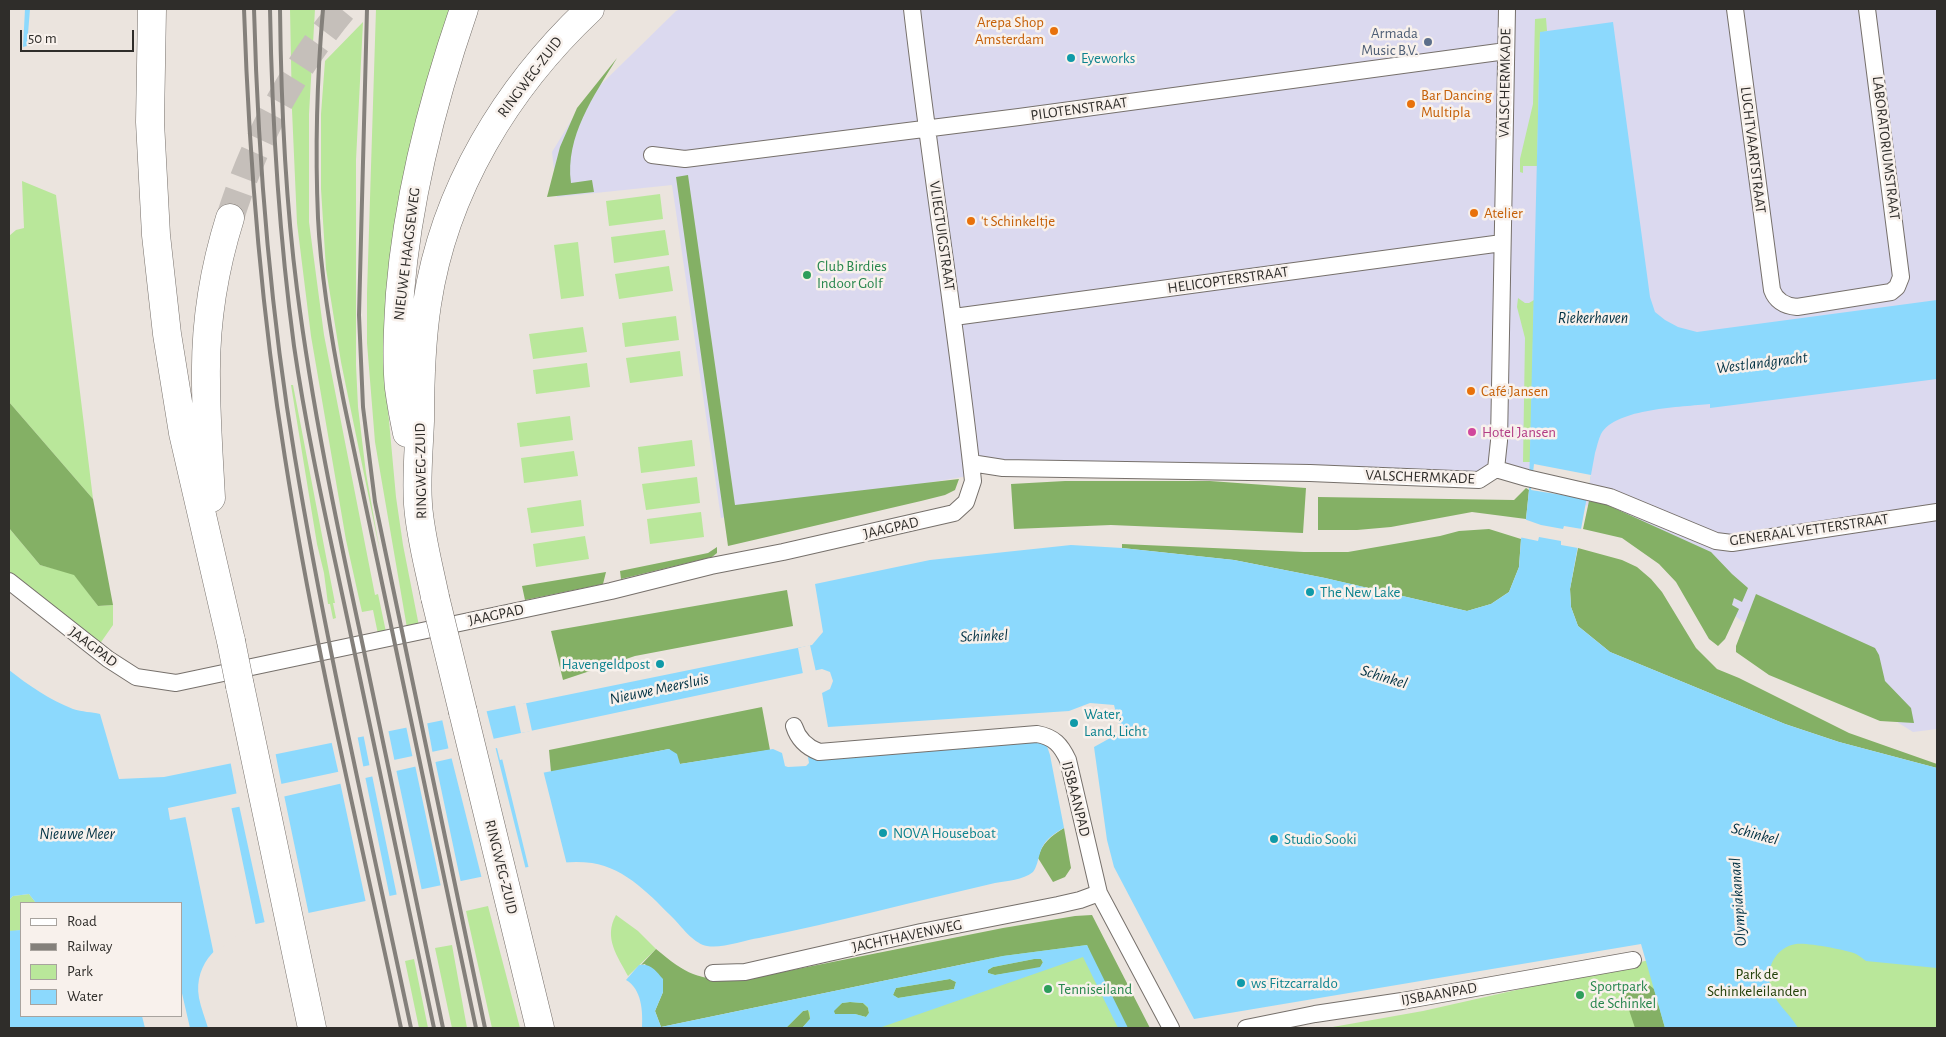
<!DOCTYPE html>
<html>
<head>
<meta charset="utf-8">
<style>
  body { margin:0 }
  #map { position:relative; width:1946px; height:1037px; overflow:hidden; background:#ebe4de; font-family:"Alegreya Sans",sans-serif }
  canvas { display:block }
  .frame { position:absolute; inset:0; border:10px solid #2f2d2a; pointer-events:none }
  .legend { position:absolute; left:20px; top:902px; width:162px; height:115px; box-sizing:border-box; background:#f8f1ec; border:1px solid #a8a39e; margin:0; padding:6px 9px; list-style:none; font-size:15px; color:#2f2d2a }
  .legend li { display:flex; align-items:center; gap:10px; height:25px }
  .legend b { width:25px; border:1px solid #a8a39e }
  .scale { position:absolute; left:20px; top:30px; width:114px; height:22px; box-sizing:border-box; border:2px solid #2f2d2a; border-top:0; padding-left:6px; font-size:15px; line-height:18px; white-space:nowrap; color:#2f2d2a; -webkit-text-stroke:4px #f8f1ec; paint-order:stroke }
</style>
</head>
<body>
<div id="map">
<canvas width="1946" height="1037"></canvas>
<div class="frame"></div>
<ul class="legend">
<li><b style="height:6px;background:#fff"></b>Road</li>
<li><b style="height:6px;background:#84807b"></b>Railway</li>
<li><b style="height:14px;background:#b9e79a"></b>Park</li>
<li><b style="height:14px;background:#8cd9fd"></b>Water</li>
</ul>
<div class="scale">50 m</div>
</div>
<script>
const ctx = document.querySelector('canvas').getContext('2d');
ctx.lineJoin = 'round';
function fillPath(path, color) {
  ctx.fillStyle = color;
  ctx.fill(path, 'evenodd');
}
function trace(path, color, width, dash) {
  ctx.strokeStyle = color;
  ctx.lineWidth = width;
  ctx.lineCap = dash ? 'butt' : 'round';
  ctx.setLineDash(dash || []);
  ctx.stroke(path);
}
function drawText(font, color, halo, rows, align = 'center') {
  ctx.font = font + ' "Alegreya Sans",sans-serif';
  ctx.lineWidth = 5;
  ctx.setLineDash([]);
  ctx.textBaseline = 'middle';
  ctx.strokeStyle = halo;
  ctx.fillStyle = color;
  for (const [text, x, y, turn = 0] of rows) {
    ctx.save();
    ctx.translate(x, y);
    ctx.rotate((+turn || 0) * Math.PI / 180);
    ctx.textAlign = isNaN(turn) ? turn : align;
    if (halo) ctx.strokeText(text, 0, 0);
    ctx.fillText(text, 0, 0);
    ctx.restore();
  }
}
const industrial = new Path2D(`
  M681,9H1937V729L1913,732L1787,653L1683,579L1604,511L1492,476L1021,467L721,518L672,185L557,197L552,152L582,103L676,11Z`);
const green = new Path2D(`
  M290,9H315L309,114V222L324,335L375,595L378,594L386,632L378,634L373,610L362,612L346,540L311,336L297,223L292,110Z
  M376,9H451L385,377L396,497L403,545L419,626L407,628L375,442L367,343V293Z
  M1546,18L1547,31L1540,33L1537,166H1523V173L1520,172V159L1533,104L1535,19Z
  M363,22L356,160V365L358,407L366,473L380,552L341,362L326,269L321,189V114L325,61Z
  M22,181L56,195L93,499L9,402V236L16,230L24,228Z
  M660,194L663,219L609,226L606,201Z
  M665,230L669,255L614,263L611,237Z
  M578,242L584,296L561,299L554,245Z
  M669,266L673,291L619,299L615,274Z
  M1518,298L1525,303H1529L1534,300L1530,462H1523L1525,338L1517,307Z
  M676,316L679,340L625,347L622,323Z
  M583,327L587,352L533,359L529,334Z
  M680,351L683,376L630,383L626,358Z
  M587,363L590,387L536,394L533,370Z
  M291,385H293L335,603H333L336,618L333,619L330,604H328L324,573L317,544Z
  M570,416L573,440L520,447L517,423Z
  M692,440L695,466L641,473L638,447Z
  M574,451L578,476L524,483L521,458Z
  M697,477L700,503L646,510L642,484Z
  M581,500L584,526L531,533L527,508Z
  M701,512L704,537L650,544L647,519Z
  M9,528L40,565L74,574L98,606L113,605V625L99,645L9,574Z
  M585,536L589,559L536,567L533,544Z
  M29,894L36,903H21V930L9,932V900L13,896Z
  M488,906L520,1028H492L466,911Z
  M616,915L638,931L656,949L628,976C618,957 603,938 616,915Z
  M1087,930L1138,1028H743Z
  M1756,936L1937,960V1028H1327L1423,1011Z
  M452,945L467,1028H452L435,948Z
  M414,959L428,1028H419L405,961Z`);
const forest = new Path2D(`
  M617,58C594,96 565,136 571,183L592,180L594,192L547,197L560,147L577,108Z
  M688,175L735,505L959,479L955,490L945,495L921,501L728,546L676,177Z
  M9,402L93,499L113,605L98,606L74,575L40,565L9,528Z
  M1065,481H1210L1306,488L1303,533L1111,525L1014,529L1011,484Z
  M1526,488L1529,490L1526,519L1472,512L1391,527L1357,530H1318V497L1514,500Z
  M1589,501L1603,503L1711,552L1732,574L1748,588L1742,602L1734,598L1732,605L1739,609L1725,639L1718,646L1709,639L1676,582L1659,564L1622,538L1583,529Z
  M1489,529L1521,539L1519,567L1509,592L1491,604L1467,611L1325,578L1234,560L1122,548V544L1304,552H1348L1440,536L1459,531Z
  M717,547V553L712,557L621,579L620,571L708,553Z
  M1578,548L1622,560L1637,567L1651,579L1662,592L1696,648L1717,669L1739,678L1849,733L1937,764V768L1839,742L1785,724L1610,652L1578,626L1571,607L1570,589Z
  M606,572L603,584L525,600L522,586Z
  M787,590L793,626L635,656L563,680L551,631Z
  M1756,594L1875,648L1879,655L1885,681L1911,708L1914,723L1880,721L1769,675L1736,652V646Z
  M762,707L770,750L680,764L669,749L551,772L549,750Z
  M1064,828L1071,868L1065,877L1053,882L1038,858C1042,843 1051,836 1064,828Z
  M1092,915L1150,1028H1121L1087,945L1003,956L661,1027L655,1011L663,992L645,964L641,965L656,949C687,975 697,979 737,981L1003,928L1075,916Z
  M1034,959H1041L1043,963L1040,968L995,975L988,973V970L993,967Z
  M950,979L956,982L954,989L898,998L893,995L896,988Z
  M1648,984L1654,989L1665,1028H1635L1623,992L1633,985Z
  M850,1002L863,1003L868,1008L869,1013L866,1017L855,1014H835L833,1011L842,1003Z
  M808,1010L810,1019L802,1028H786L803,1011Z`);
const water = new Path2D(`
  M25,9H30L27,46L23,47Z
  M1613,22L1650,297L1655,312L1665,320L1678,327L1697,332L1937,300V379L1710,408V404C1682,407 1616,408 1601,434C1598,440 1597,447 1595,453L1570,589L1571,607L1578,626L1610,652L1785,724L1839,742L1937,768V968L1866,961C1863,959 1860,956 1856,954C1848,950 1805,942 1796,944C1777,947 1766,966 1770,984C1773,1002 1790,1013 1798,1028H1665L1641,944L1194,1019L1114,867L1107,840L1094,747L1121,732L1114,705L1090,703L1069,711L828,727L822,693L830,689L833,681L830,672L822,669L168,808L170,820L238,807L497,748L500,760L526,753L531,775L669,749L677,754L680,764L773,749L782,753L785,766L788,767L806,766L809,763L808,757L1003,742H1040L1047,746L1050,755L1064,828C1053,834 1043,841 1040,853C1038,859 1037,867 1033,872C1023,880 1007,881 995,883C916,901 838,922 759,938C745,940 721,949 707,946C695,944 683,929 675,920C652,897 626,868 592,863C571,860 549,864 528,867L251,925C222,941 193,961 199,998C201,1008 205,1018 208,1028H190L181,989V903H36L29,894L13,896L9,900V670C28,685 50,700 73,709C82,712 92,712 100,714L119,779L164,777L812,645L823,632L815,584L930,560L1071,545L1122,548L1234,560L1325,578L1467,611L1491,604L1509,592L1519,567L1521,539L1526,519L1529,490L1540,32Z
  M21,930V1016H142L145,1028H9V931Z
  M1087,945L1128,1028H1118L1083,957L879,1028H802L810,1019V1013L808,1010L803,1011L786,1028H642C643,1012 642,989 626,980L639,965C651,963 656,971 663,979V992L655,1011L661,1027L1003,956ZM1034,959H1041L1043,962L1040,967L995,975L988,973V970L993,967ZM950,979L956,982L954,989L898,998L893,995L896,988ZM850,1002L863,1003L868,1007L869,1013L866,1017L855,1014H835L834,1011L842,1003Z`);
const pier = new Path2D(`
  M1534,464L1591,475L1587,499L1531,490Z
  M1524,519L1541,525L1563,529L1564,526L1582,529L1578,548L1561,545V541L1539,537L1538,541L1519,537Z
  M810,645L816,672L803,674L798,648Z
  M526,703L532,731L521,733L515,705Z
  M486,709L494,740L449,751L442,719Z
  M427,722L433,755L413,759L406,726Z
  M388,729L395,763L370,768L363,733Z
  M357,734L364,770L339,775L331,740Z
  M495,746L526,870L482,879L451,756Z
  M499,746L502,757L528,751L533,772L543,770L567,865L529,869Z
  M275,751L282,787L237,796L230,760Z
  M435,760L461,883L441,887L415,765Z
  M396,769L422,891L397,896L372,775Z
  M365,776L390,898L366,903L340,782Z
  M284,795L309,915L265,924L239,805Z
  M231,806L256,926L242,932L231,939L214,955L185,815Z`);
const motorwayTunnel = new Path2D(`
  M230,218C254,141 292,70 343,9`);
const minor = new Path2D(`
  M1735,9L1772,290C1776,301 1785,306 1797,307L1891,292L1897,287L1901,277L1867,9
  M652,155L685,159L1019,117L1506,51
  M954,317L1502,243
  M971,463L1003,468L1310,473L1479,480L1496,469L1499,441L1507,9
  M1496,469L1527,478L1610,497L1716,541L1732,543L1937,512
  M9,581L108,659L136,677L176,683L611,591L711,566L783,552L954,513L966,502L973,481C956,323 930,166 912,9
  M794,726C798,739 806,747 819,752L1037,734C1054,737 1061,745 1068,760L1099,893L1171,1028
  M713,973L745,972L921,932L1058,905L1080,900L1099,893
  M1246,1028L1315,1014L1402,1001L1633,960`);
const motorway = new Path2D(`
  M152,9L150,122L156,235L167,334L183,433L231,641
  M407,433C404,419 401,403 399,388C396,357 398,325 400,293C408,195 432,102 464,9
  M211,498C209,459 206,419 206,380C205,326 214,269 230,218
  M435,597C429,567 420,535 418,504C416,477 419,448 420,421C420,382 421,343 427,304C444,190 507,87 590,9
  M240,686L312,1028
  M463,712L540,1028`);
const rail = new Path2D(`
  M244,9C249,159 261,309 285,458C315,650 361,839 401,1028
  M254,9C258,159 270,310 295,458C327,649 371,839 411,1028
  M270,9C272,122 279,234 294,346C308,442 330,536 350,631C378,764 406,896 434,1028
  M280,9C281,102 285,196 297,289C312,406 336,521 361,637C388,767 416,898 443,1028
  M323,9C317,78 315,148 318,218C321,280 332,343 344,403L476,1028
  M367,9L359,315L363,407L375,502L485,1028`);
const motorwayBridge = new Path2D(`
  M435,597L463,712
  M231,641L240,686`);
const markers = [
  [1054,31,5,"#e8710a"],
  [1428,42,5,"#5c6f8a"],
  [1071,58,5,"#0f9aa8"],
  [1411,104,5,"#e8710a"],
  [1474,213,5,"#e8710a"],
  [971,221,5,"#e8710a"],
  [807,275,5,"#2e9e5b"],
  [1471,391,5,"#e8710a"],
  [1472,432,5,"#d1479c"],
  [1310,592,5,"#0f9aa8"],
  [660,664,5,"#0f9aa8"],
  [1074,723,5,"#0f9aa8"],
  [883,833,5,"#0f9aa8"],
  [1274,839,5,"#0f9aa8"],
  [1241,983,5,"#0f9aa8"],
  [1048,989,5,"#2e9e5b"],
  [1580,995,5,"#2e9e5b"]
];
const foodNames = [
  ["Arepa Shop",1044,22,"right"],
  ["Amsterdam",1044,39,"right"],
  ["Bar Dancing",1421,95],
  ["Multipla",1421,112],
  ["Atelier",1484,213],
  ["'t Schinkeltje",981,221],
  ["Café Jansen",1481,391]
];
const serviceNames = [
  ["Armada",1418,33],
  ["Music B.V.",1418,50]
];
const cultureNames = [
  ["Eyeworks",1081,58],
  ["The New Lake",1320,592],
  ["Havengeldpost",650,664,"right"],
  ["Water,",1084,714],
  ["Land, Licht",1084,731],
  ["NOVA Houseboat",893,833],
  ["Studio Sooki",1284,839],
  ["ws Fitzcarraldo",1251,983]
];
const streetNames = [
  ["RINGWEG-ZUID",530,77,-53],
  ["VALSCHERMKADE",1505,83,-89],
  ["PILOTENSTRAAT",1079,109,-8],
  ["LABORATORIUMSTRAAT",1886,148,83],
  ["LUCHTVAARTSTRAAT",1753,150,83],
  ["VLIEGTUIGSTRAAT",942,236,82],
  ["NIEUWE HAAGSEWEG",407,254,-83],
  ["HELICOPTERSTRAAT",1228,280,-8],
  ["RINGWEG-ZUID",421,471,-91],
  ["VALSCHERMKADE",1420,477,2],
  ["JAAGPAD",891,528,-13],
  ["GENERAAL VETTERSTRAAT",1809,530,-8],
  ["JAAGPAD",496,615,-12],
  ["JAAGPAD",93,647,37],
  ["IJSBAANPAD",1076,799,76],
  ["RINGWEG-ZUID",501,867,76],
  ["JACHTHAVENWEG",907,936,-12],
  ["IJSBAANPAD",1439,994,-10]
];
const leisureNames = [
  ["Club Birdies",817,266],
  ["Indoor Golf",817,283],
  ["Sportpark",1590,986],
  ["de Schinkel",1590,1003],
  ["Tenniseiland",1058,989]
];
const hotelNames = [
  ["Hotel Jansen",1482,432]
];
const parkNames = [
  ["Park de",1757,974],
  ["Schinkeleilanden",1757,991]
];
const waterNames = [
  ["Riekerhaven",1593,318],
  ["Westlandgracht",1762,363,-7],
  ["Schinkel",984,636,-2],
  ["Schinkel",1384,677,17],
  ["Nieuwe Meersluis",659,689,-12],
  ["Nieuwe Meer",77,834],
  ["Schinkel",1755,834,15],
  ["Olympiakanaal",1738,902,-94]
];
fillPath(industrial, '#dbd9ef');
fillPath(green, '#b9e79a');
fillPath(forest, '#84b065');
fillPath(water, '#8cd9fd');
fillPath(pier, '#ebe4de');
trace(motorwayTunnel, '#c5bfba', 28, [28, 14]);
trace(minor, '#76706b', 18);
trace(motorway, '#76706b', 29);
trace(minor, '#fff', 16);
trace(motorway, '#fff', 28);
trace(rail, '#84807b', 4);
trace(motorwayBridge, '#76706b', 29, []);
trace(motorwayBridge, '#fff', 28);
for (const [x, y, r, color] of markers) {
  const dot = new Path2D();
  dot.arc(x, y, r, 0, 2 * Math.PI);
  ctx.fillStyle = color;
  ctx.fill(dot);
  trace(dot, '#f8f1ec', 2);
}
drawText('15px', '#c56008', '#f8f1ec', foodNames, 'left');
drawText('15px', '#4e5e75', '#f8f1ec', serviceNames, 'right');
drawText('15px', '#0d838f', '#f8f1ec', cultureNames, 'left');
drawText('15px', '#2f2d2a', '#f8f1ec', streetNames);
drawText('15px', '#27864d', '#f8f1ec', leisureNames, 'left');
drawText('15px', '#b23c85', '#f8f1ec', hotelNames, 'left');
drawText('15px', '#234009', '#f8f1ec', parkNames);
drawText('italic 16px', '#013143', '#f8f1ec', waterNames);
</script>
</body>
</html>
